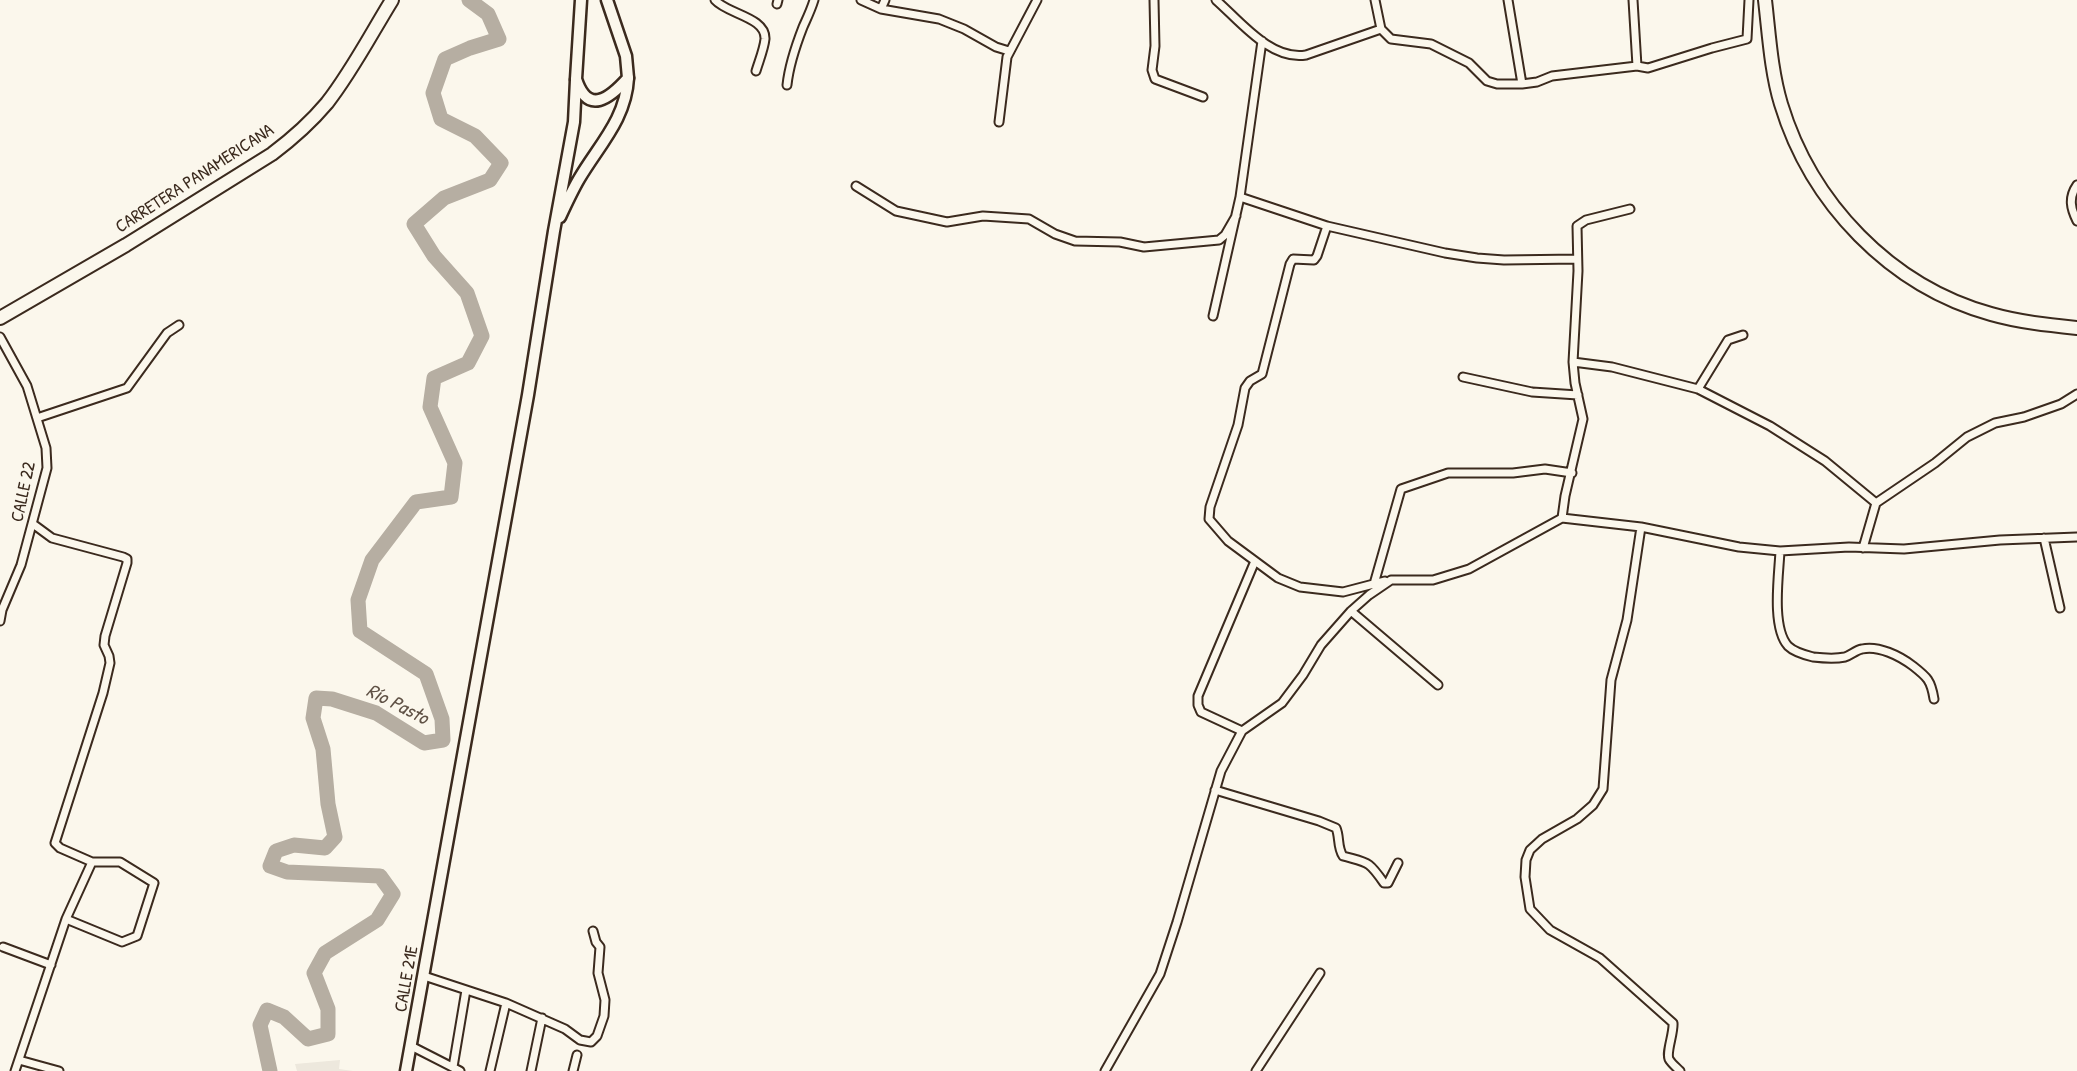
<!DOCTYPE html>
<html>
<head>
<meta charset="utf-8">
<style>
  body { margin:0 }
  canvas { display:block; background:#fbf7ec }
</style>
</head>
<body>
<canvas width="2077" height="1071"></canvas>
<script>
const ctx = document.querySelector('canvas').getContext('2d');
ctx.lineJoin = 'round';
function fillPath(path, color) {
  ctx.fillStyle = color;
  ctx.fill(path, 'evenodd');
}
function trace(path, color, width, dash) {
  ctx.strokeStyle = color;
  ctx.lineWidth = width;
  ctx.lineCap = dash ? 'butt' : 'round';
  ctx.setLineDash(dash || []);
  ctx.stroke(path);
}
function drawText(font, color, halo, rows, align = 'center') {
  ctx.font = font + ' "Patrick Hand",sans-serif';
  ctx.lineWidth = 4.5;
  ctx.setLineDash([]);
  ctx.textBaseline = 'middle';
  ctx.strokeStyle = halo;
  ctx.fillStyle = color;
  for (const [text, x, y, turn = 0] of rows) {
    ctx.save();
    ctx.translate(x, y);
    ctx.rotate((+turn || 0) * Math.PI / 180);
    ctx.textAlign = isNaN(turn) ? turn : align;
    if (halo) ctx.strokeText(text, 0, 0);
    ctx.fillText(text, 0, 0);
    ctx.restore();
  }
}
const built = new Path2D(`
  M340,1060L339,1069L353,1071H297L295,1064Z`);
const river = new Path2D(`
  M270,1071L260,1025L267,1010L284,1017L308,1039L328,1034V1009L314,973L325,953L377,920L393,894L380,876L287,872L270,866L276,851L294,845L325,848L335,837L328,804L323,749L313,718L316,698L332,699L376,713L424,743L443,740L442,719L426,674L360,631L358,600L372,560L416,502L451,497L455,463L430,407L434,378L468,363L482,336L467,293L434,256L414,224L444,198L490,180L501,163L475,136L441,119L433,93L445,59L470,48L499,39L488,14L469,0`);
const minor = new Path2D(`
  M715,0C727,14 766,17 765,39C764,49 759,61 756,71
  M861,0L881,9L939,19L964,29L996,47L1009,51
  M1154,0L1155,46L1152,70L1155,79L1203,97
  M1216,0C1240,21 1271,61 1306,55L1381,29
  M1375,0L1381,29L1391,39L1431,44L1469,63L1487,81L1497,84H1522L1537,82L1552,76L1637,66L1648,68L1712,48L1747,39L1749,0
  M1508,0L1522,84
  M1633,0L1637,66
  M777,4L778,0
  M881,9L885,0
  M787,85C789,66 796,45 803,27C807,18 811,10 814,0
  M999,122L1007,57L1037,0
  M2077,185C2068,198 2071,209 2077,221
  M856,186L896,211L947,222L983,216L1029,219L1055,234L1075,241L1120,242L1144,247L1219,240L1225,235L1236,216
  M1240,197L1327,226L1445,253L1477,258L1504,260L1577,259
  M1327,226L1317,256L1314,260L1293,259L1290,264L1262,374L1250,381L1245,388L1238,425L1210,507L1209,519L1228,541L1278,578L1300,587L1343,592L1385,581
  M1213,316L1240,197L1262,41
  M0,337L27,386L46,448L47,468L21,565L2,610L0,621
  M1573,362L1612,367L1698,389L1770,426L1825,461L1876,503
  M1463,377L1532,392L1578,395
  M1698,389L1728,340L1743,335
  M37,418L127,388L167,333L179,325
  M1562,518L1565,496L1583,419L1575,383L1573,362L1578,271L1577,226L1586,220L1630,209
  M33,524L52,538L123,557L127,559V563L105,636L104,645L109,656L110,663L103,693L55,843L60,848L92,862H120L154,883L137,936L122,942L66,919
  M1641,527L1627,620L1611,680L1603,789L1593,805L1577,819L1542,839L1530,850L1526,860L1525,877L1530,909L1550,930L1600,958L1673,1023C1674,1033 1666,1052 1669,1059C1671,1063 1677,1068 1680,1071
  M2044,538L2060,608
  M1863,548L1876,503L1935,463L1967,437L1995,423L2024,417L2061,404L2077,394
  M1780,551C1779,574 1771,627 1788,646C1793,651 1805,655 1813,657C1822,658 1835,659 1845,657C1851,655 1856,650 1862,649C1878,645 1900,656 1913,666C1927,677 1931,680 1934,699
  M1374,584L1401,489L1448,473H1513L1545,469L1572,473
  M1351,611L1438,685
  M1242,731L1201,712L1198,705V696L1255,561
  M1215,790L1319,821L1336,828C1340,837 1337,847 1343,856C1368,863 1368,860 1384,883H1388L1398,863
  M3,947L51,965
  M424,976L506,1003L565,1029L580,1040L591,1042L597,1036L604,1016L605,1000L598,973L600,947L596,942L593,931
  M411,1046L460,1071
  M19,1060L59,1071
  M453,1067L466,990
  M15,1071L66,919L92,862
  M490,1071L506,1003
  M531,1071L542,1018
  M573,1071L577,1055
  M1105,1071L1160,974L1177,922L1221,771L1242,731L1282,703L1303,675L1321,645L1351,611L1369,595L1391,580H1433L1469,569L1562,518L1641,527L1739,547L1780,551L1849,547L1904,549L2000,540L2077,537
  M1256,1071L1320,973`);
const secondary = new Path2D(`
  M560,217C566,204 572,191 579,179C599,145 626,119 628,78
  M406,1071L528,395L554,231L574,122L576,80`);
const primary = new Path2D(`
  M581,0L576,79C588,116 610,98 628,78L626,56L607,0`);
const trunk = new Path2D(`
  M1765,0C1769,34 1771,71 1781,104C1811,203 1890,286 1991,314C2019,322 2048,325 2077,328
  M0,318L126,245L272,154C292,139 311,122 327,103C352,71 371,34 392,0`);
const streetNames = [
  ["CARRETERA PANAMERICANA",195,179,-33],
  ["CALLE 22",24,492,-78],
  ["CALLE 21E",407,979,-80]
];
const waterNames = [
  ["Río Pasto",397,705,27]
];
fillPath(built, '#ede8dd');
trace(river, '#b6aea2', 15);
trace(minor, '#3b2a1e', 11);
trace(secondary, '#3b2a1e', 15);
trace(primary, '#3b2a1e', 15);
trace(trunk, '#3b2a1e', 16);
trace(minor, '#fbf7ec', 7);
trace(secondary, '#fbf7ec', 10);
trace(primary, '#fbf7ec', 10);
trace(trunk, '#fbf7ec', 12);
drawText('18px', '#3b2a1e', '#fbf7ec', streetNames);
drawText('italic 20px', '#605246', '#fbf7ec', waterNames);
</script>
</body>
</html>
